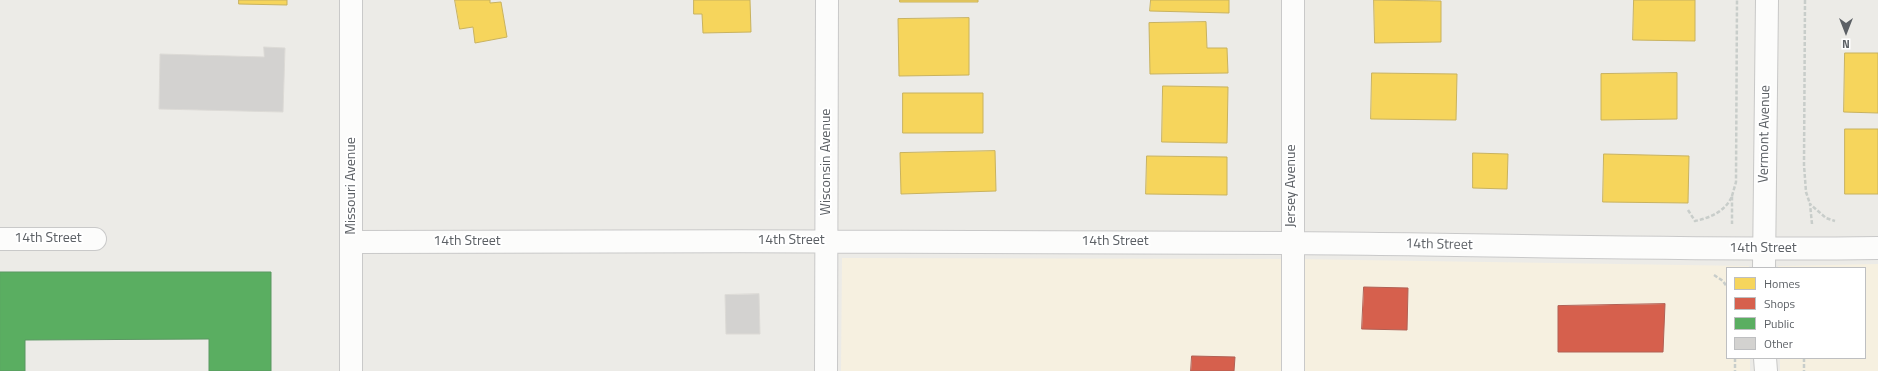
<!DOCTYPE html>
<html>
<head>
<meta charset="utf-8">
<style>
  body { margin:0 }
  #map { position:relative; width:1878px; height:371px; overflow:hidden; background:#ecebe7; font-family:"Titillium Web",sans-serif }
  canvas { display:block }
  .legend { position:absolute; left:1726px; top:267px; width:140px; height:92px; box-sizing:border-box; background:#fff; border:1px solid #bebfc1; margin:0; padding:5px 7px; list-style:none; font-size:12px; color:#5c6065 }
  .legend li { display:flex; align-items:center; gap:8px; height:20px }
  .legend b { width:20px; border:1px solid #bebfc1 }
  .north { position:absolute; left:1826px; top:12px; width:40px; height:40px; -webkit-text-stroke:3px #fff; paint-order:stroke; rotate:180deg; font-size:11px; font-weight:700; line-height:16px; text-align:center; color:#5c6065 }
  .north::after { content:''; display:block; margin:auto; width:14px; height:18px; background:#5c6065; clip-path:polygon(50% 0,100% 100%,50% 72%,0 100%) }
</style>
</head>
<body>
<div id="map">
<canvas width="1878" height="371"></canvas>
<ul class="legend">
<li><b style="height:11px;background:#f6d55c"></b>Homes</li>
<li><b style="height:11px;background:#d6604d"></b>Shops</li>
<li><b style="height:11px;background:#5aae61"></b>Public</li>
<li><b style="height:11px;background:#d3d2d0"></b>Other</li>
</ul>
<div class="north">N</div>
</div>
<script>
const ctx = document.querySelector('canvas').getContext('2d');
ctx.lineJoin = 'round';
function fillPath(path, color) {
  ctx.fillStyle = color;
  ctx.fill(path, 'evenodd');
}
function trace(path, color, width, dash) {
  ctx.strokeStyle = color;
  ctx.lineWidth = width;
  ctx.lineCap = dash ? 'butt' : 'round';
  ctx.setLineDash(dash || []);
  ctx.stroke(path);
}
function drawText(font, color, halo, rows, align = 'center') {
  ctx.font = font + ' "Titillium Web",sans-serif';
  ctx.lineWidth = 4;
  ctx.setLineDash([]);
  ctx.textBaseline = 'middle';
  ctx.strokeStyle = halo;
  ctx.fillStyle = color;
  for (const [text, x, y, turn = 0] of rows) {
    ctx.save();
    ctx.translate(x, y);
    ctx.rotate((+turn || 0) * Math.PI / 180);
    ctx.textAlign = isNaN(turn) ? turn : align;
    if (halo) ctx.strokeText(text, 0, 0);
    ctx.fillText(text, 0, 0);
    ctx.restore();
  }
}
const commercial = new Path2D(`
  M842,258L1292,259L1749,266V268H1727V358H1750V371H841Z
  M1878,264V371H1780V358H1865V268H1778V266Z`);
const homes = new Path2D(`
  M239,0H287V5L239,4Z
  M455,0H490V3L501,2L507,37L475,43L473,27L460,29Z
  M694,0H750L751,32L703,33L702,14H694Z
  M900,0H978V2H900Z
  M1151,0H1229V13L1150,11Z
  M1374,0L1441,1V42L1375,43Z
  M1634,0H1695V41L1633,40Z
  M969,18V75L899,76L898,19Z
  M1206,22L1207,48H1227L1228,73L1150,74L1149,23Z
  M1845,53H1878V113L1844,112Z
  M1372,73L1457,74L1456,120L1371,119Z
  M1677,73V119L1601,120V74Z
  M1163,86L1228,87L1227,143L1162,142Z
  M903,93H983V133H903Z
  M1845,129H1878V194H1845Z
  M995,151L996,191L901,194L900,153Z
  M1473,153L1508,154L1507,189L1473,188Z
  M1604,154L1689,156L1688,203L1603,202Z
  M1147,156L1227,157V195L1146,194Z`);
const shops = new Path2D(`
  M1364,287L1408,288L1407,330L1362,329Z
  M1665,304L1663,352H1558V306Z
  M1192,356L1235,357L1234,371H1191Z`);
const public = new Path2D(`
  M0,272H271V371H209V339L25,340V371H0Z`);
const building = new Path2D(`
  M264,47L285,48L283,112L159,109L160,54L264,57Z
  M759,294L760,334H726L725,295Z`);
const path = new Path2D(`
  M1805,0L1804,165L1806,192L1810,204
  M1732,196L1736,182L1737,0
  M1688,210L1695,221C1710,218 1726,211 1732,196V224
  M1812,224L1810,204L1826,218L1835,221
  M1714,275L1723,281L1727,287
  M1735,358V371
  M1804,358V371`);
const street = new Path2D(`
  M0,239H95
  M352,242C664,241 976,241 1288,243C1484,244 1681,251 1878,248
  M351,371V0
  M826,371L827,0
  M1293,371V0`);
const secondary = new Path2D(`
  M1764,268L1767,0
  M1765,358L1766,371`);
const streetNames = [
  ["Vermont Avenue",1765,134,-89],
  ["Wisconsin Avenue",827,162,-90],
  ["Missouri Avenue",352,186,-90],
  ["Jersey Avenue",1292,186,-90],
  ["14th Street",48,239],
  ["14th Street",791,241],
  ["14th Street",467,242],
  ["14th Street",1115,242],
  ["14th Street",1439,245,1],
  ["14th Street",1763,249]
];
fillPath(commercial, '#f6f0e0');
fillPath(homes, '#f6d55c');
trace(homes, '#c8b25f', 1);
fillPath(shops, '#d6604d');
trace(shops, '#b16054', 1);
fillPath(public, '#5aae61');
trace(public, '#5b9762', 1);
fillPath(building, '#d3d2d0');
trace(building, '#dcdad6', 1);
trace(street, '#c9c9c9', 24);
trace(secondary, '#c8c8c7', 24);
trace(path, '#c8cdca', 2.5, [4, 2]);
trace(street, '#fcfcfb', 22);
trace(secondary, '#fcfcfb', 22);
drawText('14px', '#5c6065', '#fff', streetNames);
</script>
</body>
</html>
